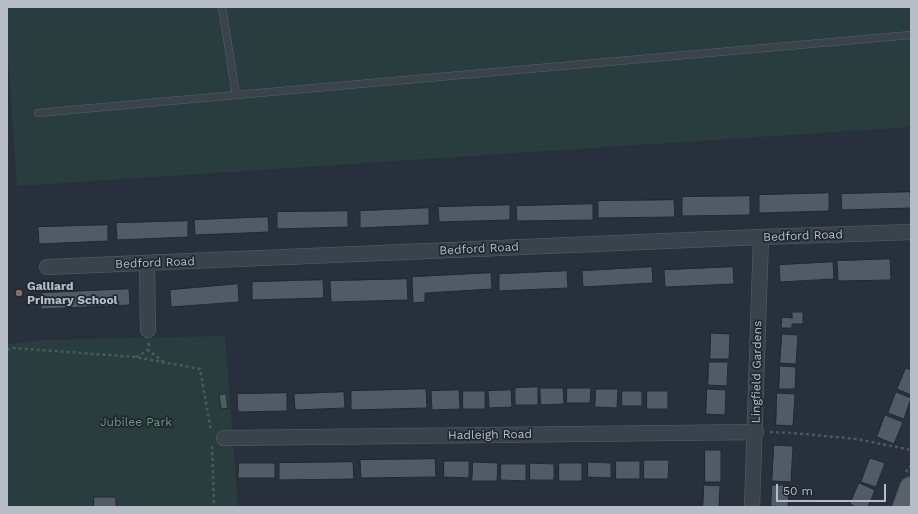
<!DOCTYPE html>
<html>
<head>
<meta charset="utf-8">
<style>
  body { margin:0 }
  #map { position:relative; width:918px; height:514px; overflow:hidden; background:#27303c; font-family:"Work Sans",sans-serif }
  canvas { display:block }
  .frame { position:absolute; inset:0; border:8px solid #b6bdc7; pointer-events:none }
  .scale { position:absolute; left:776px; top:484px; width:110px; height:18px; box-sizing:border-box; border:2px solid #b6bdc7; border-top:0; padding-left:5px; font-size:12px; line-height:14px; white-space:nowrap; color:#b6bdc7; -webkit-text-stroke:3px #1f2731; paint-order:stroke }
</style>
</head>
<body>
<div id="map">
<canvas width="918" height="514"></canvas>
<div class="frame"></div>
<div class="scale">50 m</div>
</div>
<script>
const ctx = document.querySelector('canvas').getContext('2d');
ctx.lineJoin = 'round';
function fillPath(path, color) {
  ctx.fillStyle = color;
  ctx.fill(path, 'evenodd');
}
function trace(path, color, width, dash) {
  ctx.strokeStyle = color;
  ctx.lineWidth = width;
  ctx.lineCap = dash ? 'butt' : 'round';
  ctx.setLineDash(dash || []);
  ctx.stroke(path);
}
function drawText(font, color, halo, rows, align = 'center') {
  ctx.font = font + ' "Work Sans",sans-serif';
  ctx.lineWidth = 3.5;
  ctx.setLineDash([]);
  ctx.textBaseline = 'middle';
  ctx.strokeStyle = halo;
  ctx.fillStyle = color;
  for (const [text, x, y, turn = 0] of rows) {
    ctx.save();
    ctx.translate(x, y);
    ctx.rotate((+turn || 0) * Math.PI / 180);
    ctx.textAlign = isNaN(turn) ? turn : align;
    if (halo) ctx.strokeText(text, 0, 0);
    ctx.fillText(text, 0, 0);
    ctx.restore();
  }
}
const green = new Path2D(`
  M7,7H911V127L17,186L7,44Z
  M225,336L238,507H7V344L41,340Z`);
const building = new Path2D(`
  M910,192L911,208L842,210L841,194Z
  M829,193V211L759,213V195Z
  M750,196V215L682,216V197Z
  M674,200L675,217L598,218V201Z
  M593,204V220L517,221L516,206Z
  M510,205V220L439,222L438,207Z
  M429,208V225L360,228V211Z
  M348,211V227L277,229V212Z
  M268,217L269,232L195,235L194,220Z
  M188,221V237L117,240L116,223Z
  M108,225V241L39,244L38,227Z
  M890,259L891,280L838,281L837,261Z
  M833,262L834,279L780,282L779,265Z
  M652,267L653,283L583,287L582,271Z
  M733,267L734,284L665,287L664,270Z
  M567,271L568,288L499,291V274Z
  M491,273L492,289L425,293V302L413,303L412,277Z
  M407,279L408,300L331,302L330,281Z
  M323,280L324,298L252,300V282Z
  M238,284L239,302L171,307L170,290Z
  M129,289L130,305L41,309V293Z
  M792,312H803V324H792V328H781L782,317L792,318Z
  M711,333L730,334L729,359H710Z
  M782,334L798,335L796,364L780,363Z
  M709,362H728L727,386L708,385Z
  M780,366L796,367L795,389H779Z
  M906,368L911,370V395L897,389Z
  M538,387V405H515V388Z
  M540,388H563L564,404L541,405Z
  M567,388H591L590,403H567Z
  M426,389L427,408L351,410V391Z
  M596,389H618L617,408L595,407Z
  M707,389L726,390L725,415L706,414Z
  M459,390L460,409L432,410L431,391Z
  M511,390L512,407L489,408L488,391Z
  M463,391H485V409H463Z
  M622,391H642V406H622Z
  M647,391H668V409H647Z
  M344,392L345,408L295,410L294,394Z
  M896,392L911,398L904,419L888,413Z
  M287,393V411L238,412L237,394Z
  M777,393L795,394L793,426L776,425Z
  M226,394L228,408L221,409L219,395Z
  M885,415L903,422L894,444L877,437Z
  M774,445L793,446L791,482L772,481Z
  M705,450H721V482H705Z
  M870,458L885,463L876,487L861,482Z
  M435,459L436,477L361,478L360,460Z
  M644,460H669L668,479H644Z
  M444,461H469V478L444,477Z
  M616,461H640V479H616Z
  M353,462L354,479L279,480V463Z
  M473,462L498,463L497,481H472Z
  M588,462L611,463V478L588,477Z
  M239,463H275V478H238Z
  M530,463L554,464V480H530Z
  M559,463H582V481H559Z
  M501,464H526V481L501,480Z
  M859,483L875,490L868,507H856L850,504Z
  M704,485L720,486L719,507H703Z
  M772,485H789L788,507L771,506Z
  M94,497H116V507H94Z`);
const path = new Path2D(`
  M149,343L148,350L164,362
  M7,350L14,348L135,357L200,369L211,431
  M136,357L148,350
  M770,432L792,433L857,439L911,450
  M212,446L214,507
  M906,472L909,467L911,466`);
const service = new Path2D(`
  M222,7L236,95L911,35
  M38,113L236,95`);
const minor = new Path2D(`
  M147,264L148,330
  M47,267L761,237L911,232
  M224,438L756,432
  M752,507L761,237`);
const primary = new Path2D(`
  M904,507L911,488`);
const markers = [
  [19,293,4,"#8d6e63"]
];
const streetNames = [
  ["Bedford Road",803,236,-2],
  ["Bedford Road",479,249,-3],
  ["Bedford Road",155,263,-2],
  ["Lingfield Gardens",757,372,-89],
  ["Hadleigh Road",490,435,-1]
];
const poiNames = [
  ["Galliard",27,286],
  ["Primary School",27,300]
];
const parkNames = [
  ["Jubilee Park",136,422]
];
fillPath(green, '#2a3d3e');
fillPath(building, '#505b67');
trace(building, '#212933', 1);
trace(service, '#58606a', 8);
trace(minor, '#58606a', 16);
trace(primary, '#434b55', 24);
trace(path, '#485a5c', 2.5, [3, 3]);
trace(service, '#3a424c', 7);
trace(minor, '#3a424c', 15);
trace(primary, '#58616c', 22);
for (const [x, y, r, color] of markers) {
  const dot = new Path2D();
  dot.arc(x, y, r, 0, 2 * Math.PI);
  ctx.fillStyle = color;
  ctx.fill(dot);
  trace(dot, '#1f2731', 1.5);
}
drawText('12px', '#b6bdc7', '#1f2731', streetNames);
drawText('bold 12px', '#b6bdc7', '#1f2731', poiNames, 'left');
drawText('12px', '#709677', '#1f2731', parkNames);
</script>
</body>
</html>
